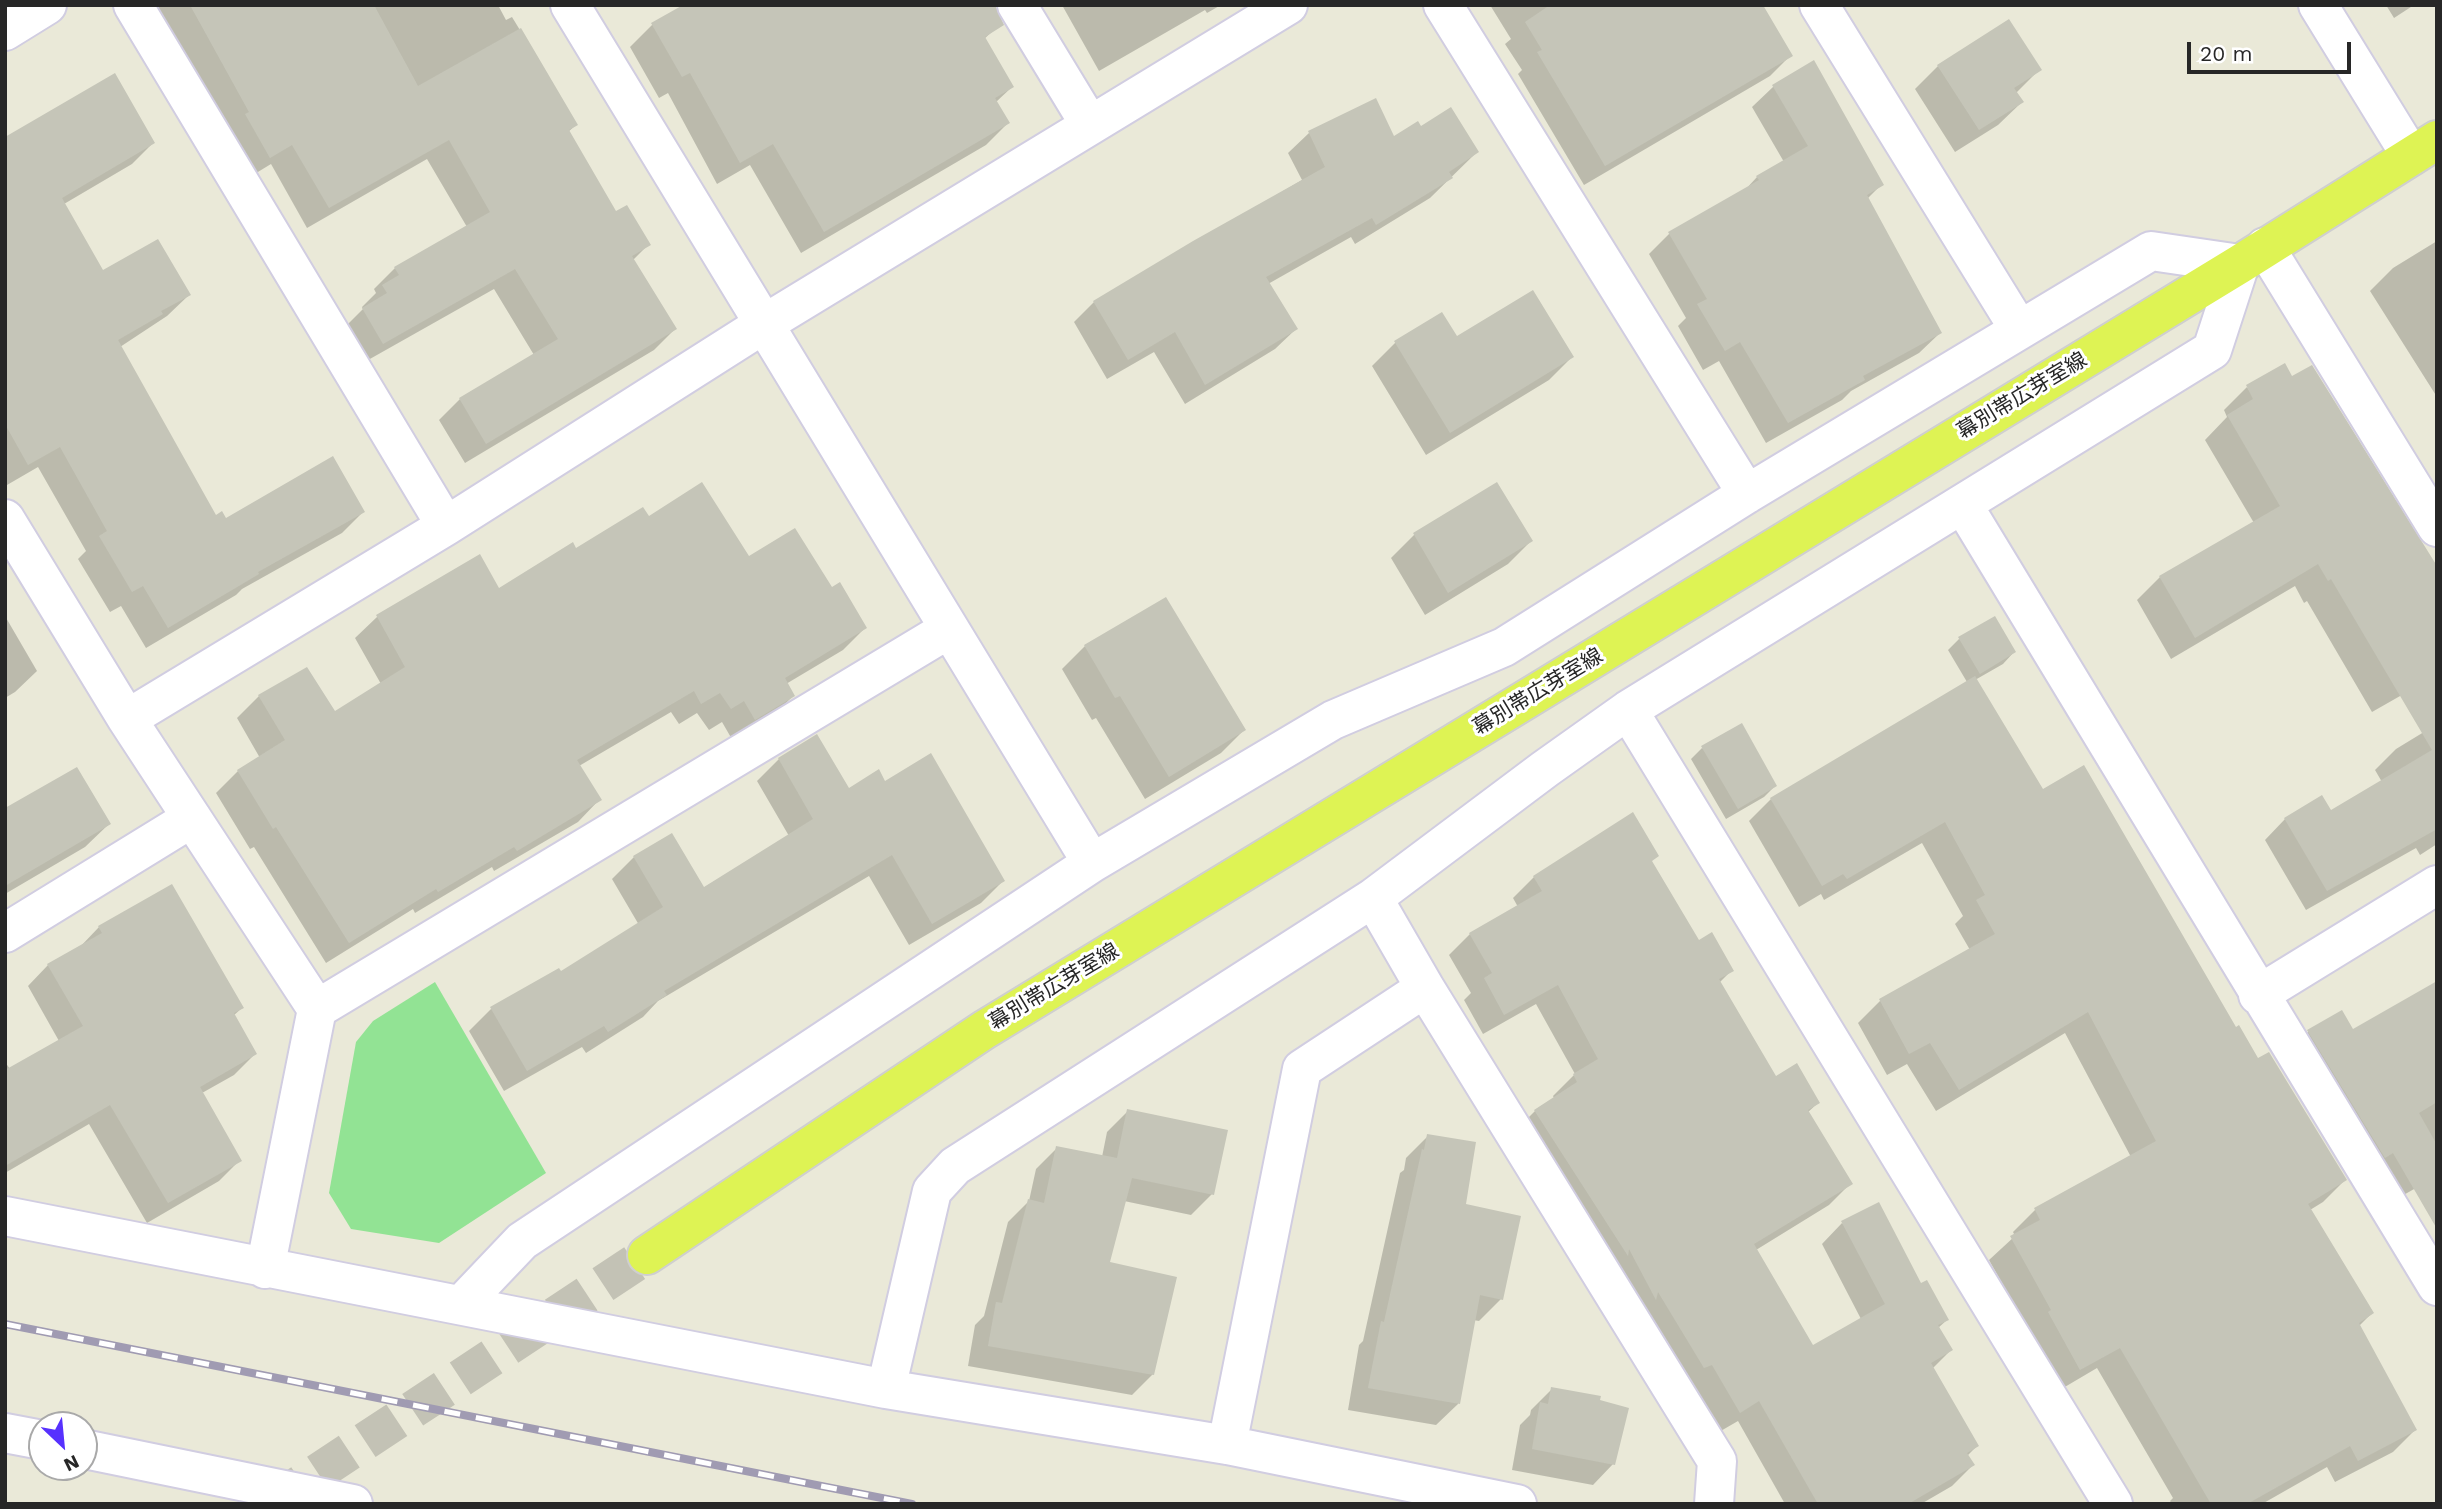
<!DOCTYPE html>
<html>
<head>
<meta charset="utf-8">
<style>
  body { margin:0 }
  #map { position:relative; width:2442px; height:1509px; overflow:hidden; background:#eae9d8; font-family:"Work Sans",sans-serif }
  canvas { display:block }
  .frame { position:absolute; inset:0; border:7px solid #272727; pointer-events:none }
  .north { position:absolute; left:28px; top:1411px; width:70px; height:70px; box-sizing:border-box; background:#fff; border:2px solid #a9a9a9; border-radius:50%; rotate:154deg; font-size:19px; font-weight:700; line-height:28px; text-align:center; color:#272727 }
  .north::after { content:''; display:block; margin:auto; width:24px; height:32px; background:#5731fe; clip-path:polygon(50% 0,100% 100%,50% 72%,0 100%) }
  .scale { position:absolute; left:2187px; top:42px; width:164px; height:32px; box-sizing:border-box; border:4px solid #272727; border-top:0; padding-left:9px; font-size:21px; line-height:24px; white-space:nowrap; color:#272727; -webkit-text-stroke:5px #fff; paint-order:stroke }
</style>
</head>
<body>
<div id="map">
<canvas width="2442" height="1509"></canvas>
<div class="frame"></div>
<div class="north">N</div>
<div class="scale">20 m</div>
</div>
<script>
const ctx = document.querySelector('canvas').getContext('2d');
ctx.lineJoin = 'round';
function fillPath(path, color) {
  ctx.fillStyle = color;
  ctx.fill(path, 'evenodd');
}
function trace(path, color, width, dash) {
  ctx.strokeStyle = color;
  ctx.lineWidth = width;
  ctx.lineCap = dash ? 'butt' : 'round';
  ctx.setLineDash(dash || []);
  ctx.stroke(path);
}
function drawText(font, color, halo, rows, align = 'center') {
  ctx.font = font + ' "Work Sans","Noto Sans JP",sans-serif';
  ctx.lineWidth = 6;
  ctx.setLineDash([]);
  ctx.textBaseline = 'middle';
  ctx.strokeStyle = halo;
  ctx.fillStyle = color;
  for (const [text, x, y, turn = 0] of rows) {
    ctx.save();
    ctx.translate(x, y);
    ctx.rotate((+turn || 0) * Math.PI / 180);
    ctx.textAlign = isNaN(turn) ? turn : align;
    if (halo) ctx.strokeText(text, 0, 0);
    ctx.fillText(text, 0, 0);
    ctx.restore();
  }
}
const green = new Path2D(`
  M435,982L546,1173L439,1243L351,1229L329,1193L356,1042L373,1021Z`);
const shadow = new Path2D(`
  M157,5H498L506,20L512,17L562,99L576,125L568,132L615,213L648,245L633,260L675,329L654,350L465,463L439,420L460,399L534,355L494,289L361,364L342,330L363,309L362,307L376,293L374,289L395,268L467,227L427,159L307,228L271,164L248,178L228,134Z
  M1062,5H1221L1207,13L1205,10L1099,71Z
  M1490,5H1759L1791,55L1770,76L1584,185L1518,74L1522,70L1505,44L1511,39Z
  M2386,5H2414L2394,18Z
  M652,25L994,30L984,39L1012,87L996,102L1008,123L986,145L801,253L750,165L717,184L668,93L659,98L630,47Z
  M1813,62L1882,184L1867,199L1940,333L1919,353L1851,391L1842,400L1766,443L1719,361L1703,370L1678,326L1686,318L1649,254L1669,234L1745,190L1757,177L1784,162L1752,107L1773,87Z
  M1938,66L2039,70L2016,93L2022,102L1998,125L1955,152L1915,89Z
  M1375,100L1393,138L1421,129L1477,152L1430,198L1355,244L1351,237L1268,284L1296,329L1275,349L1185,404L1154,352L1107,379L1074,322L1094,302L1302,180L1288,153L1309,133Z
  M5,139L153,143L132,164L64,204L103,272L189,295L167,316L120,347L216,518L225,520L363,512L342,533L242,589L236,595L146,648L121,606L110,612L78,559L86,551L38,467L7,485L5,483Z
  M2437,241V397L2370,291L2393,268Z
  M1456,339L1572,357L1549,380L1426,455L1372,366L1395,343Z
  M2247,387L2437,675L2372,712L2307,601L2304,603L2295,586L2171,659L2137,600L2160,577L2254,523L2205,440L2227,417L2224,410Z
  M1496,485L1531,541L1508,564L1425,615L1391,558L1414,535Z
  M649,519L831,590L865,628L843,650L786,684L793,696L771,718L733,741L722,722L709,730L697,713L679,724L671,712L579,766L599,800L578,822L494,871L492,867L415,913L413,909L326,963L254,847L250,849L216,793L238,771L260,758L237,718L259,696L306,669L335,713L381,684L355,638L377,617L499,590L576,550Z
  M5,616L37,671L15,692L5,698Z
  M1959,639L2014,652L2003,664L1975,680L2043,791L2235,1029L2345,1180L2323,1202L2310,1210L2372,1313L2359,1326L2415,1430L2393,1452L2335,1482L2327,1467L2262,1504H2172L2170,1501L2173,1498L2097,1368L2058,1391L2030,1333L1989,1260L2015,1236L2013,1232L2035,1210L2131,1157L2065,1033L1936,1111L1907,1064L1887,1075L1858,1023L1880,1001L1970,950L1955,924L1963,916L1922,843L1824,900L1821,894L1799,907L1749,821L1771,799L1967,682L1948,650Z
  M1085,646L1244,730L1221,753L1145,799L1096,718L1092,720L1062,669Z
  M2437,724V844L2420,855L2416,848L2306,910L2265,840L2285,819L2330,813L2382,782L2375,770L2396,749Z
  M1702,748L1775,786L1764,797L1726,819L1691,759Z
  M779,759L848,790L885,784L1003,881L981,903L909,945L869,876L658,1001L643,1017L586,1053L582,1047L504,1091L469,1031L491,1009L560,974L639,925L612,879L634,857L704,890L789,836L757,781Z
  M5,809L109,824L85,847L5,894Z
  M1651,862L1699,942L1732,970L1719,983L1776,1078L1818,1103L1807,1113L1850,1184L1829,1205L1756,1250L1812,1347L1861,1319L1822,1244L1842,1223L1921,1286L1947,1320L1938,1328L1951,1350L1932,1369L1977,1446L1967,1456L1973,1465L1952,1486L1921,1504H1785L1738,1421L1719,1432L1514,1132L1535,1111L1554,1098L1553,1096L1575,1074L1536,1004L1483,1034L1464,1000L1471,993L1449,955L1470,934L1518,907L1513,898L1534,877Z
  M99,927L242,1008L233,1016L255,1054L234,1075L202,1093L240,1160L219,1181L147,1223L89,1124L5,1173V1062L10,1069L59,1041L28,986L48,965L79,948Z
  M2437,1008V1176L2393,1201L2290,1050L2308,1032H2352Z
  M1128,1111L1212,1194L1191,1215L1124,1201L1108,1263L1153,1374L1132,1395L968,1366L975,1325L984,1316L1008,1222L1029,1201L1036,1169L1057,1148L1102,1157L1107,1132Z
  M1428,1136L1464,1205L1501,1299L1479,1321L1473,1320L1458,1404L1436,1425L1348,1410L1359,1345L1363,1341L1400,1173L1404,1170L1406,1158Z
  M1552,1389L1613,1464L1593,1485L1512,1470L1520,1425L1530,1415L1531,1410Z`);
const building = new Path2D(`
  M190,5H374L418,86L521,28L578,125L569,130L616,211L627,205L651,245L632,256L677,329L486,444L459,398L558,339L515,269L383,344L362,308L387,293L382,285L399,275L394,267L490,212L449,140L329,208L292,145L270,158L245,114L249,112Z
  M683,5H995L1004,25L985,37L1014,87L995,98L1010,123L824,232L773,144L740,163L690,73L682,77L651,23Z
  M1550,5H1763L1793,56L1605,166L1537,52L1542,50L1525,22Z
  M2009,19L2042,70L2014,88L2024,102L1979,130L1937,65Z
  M1814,60L1884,185L1867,195L1942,333L1863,376L1865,380L1788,423L1740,342L1725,351L1697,304L1707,299L1668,232L1759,180L1756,176L1808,146L1772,85Z
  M115,73L155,143L62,198L103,270L158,239L191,295L161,311L163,314L118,340L216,515L222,511L226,518L333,456L365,512L258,572L259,574L168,628L143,586L132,592L99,536L107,531L60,447L28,465L5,424V137Z
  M1376,98L1394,136L1418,121L1421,126L1451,107L1479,152L1449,172L1453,178L1376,225L1372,218L1266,277L1298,329L1205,385L1175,332L1128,360L1093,301L1193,241L1325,167L1308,131Z
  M1533,290L1574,357L1450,433L1394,341L1442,312L1457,336Z
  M2285,363L2292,376L2312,365L2437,566V829L2327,891L2284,818L2322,795L2331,810L2432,750L2331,579L2328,581L2318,564L2195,638L2159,576L2280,506L2227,415L2253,399L2246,385Z
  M702,482L749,556L795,528L832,587L840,582L867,628L785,678L795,696L755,720L744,701L731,709L720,693L701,704L694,691L577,760L602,800L517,851L514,847L438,892L436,889L349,943L276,827L273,829L237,770L285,740L258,695L307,667L335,711L405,667L376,615L480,554L499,588L573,542L576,548L643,507L649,516Z
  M1497,482L1533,541L1448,593L1413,533Z
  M1166,597L1246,730L1169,777L1120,696L1115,698L1084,645Z
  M1995,616L2016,652L1980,674L1958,637Z
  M1975,676L2043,789L2084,765L2236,1027L2239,1025L2258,1058L2269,1052L2347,1180L2308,1204L2374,1313L2359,1323L2417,1430L2358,1461L2350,1446L2247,1504H2211L2120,1348L2080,1370L2048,1312L2051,1310L2010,1236L2040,1220L2034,1208L2156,1141L2109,1052L2088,1012L1959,1090L1930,1043L1909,1054L1879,999L1995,934L1976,900L1985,895L1945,822L1847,879L1843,874L1822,886L1770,798Z
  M1742,723L1777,786L1738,809L1701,746Z
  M817,734L849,788L879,769L885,781L931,753L1005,881L932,924L892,855L664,991L667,995L608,1032L604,1026L527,1071L490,1007L559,968L561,971L663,907L633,856L672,833L704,887L813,819L778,758Z
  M77,767L111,824L5,886V808Z
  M1633,812L1659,856L1652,861L1699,940L1712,932L1734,971L1719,979L1776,1076L1797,1063L1820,1103L1808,1110L1853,1184L1754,1244L1813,1345L1885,1304L1841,1221L1879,1202L1921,1283L1927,1280L1949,1320L1938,1325L1953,1350L1931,1363L1979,1446L1967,1453L1975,1465L1908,1504H1818L1759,1401L1740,1413L1712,1365L1704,1368L1658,1292L1656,1300L1629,1249L1628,1256L1534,1110L1577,1082L1573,1074L1598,1059L1558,985L1504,1015L1484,978L1492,973L1469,933L1542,891L1533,876Z
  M172,884L244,1008L234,1013L257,1054L200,1087L242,1161L168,1203L110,1105L5,1166V1070L83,1026L47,964L102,933L98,926Z
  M2437,981V1102L2419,1113L2437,1145V1229L2393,1153L2385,1158L2307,1030L2342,1010L2353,1029Z
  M1127,1109L1228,1130L1214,1195L1132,1178L1110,1262L1177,1277L1154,1375L988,1346L996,1302L1002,1303L1028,1199L1044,1203L1056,1146L1117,1158Z
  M1427,1134L1476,1142L1466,1204L1521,1216L1503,1300L1480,1295L1460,1404L1368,1388L1381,1321L1384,1322L1422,1149L1424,1150Z
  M1551,1387L1601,1396L1600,1400L1629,1408L1615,1465L1532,1449L1540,1402L1548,1404Z`);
const majorTunnel = new Path2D(`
  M270,1504L647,1255`);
const minor = new Path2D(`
  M133,5L446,526
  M570,5L1092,863
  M1017,5L1090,125
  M1443,5L1747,494
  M1819,5L2019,329
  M2318,5L2411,156
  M5,31L47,5
  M2265,247L2437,527
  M1963,505L2437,1286
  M5,519L127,719L317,1009L265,1269
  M1628,710L2113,1504
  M127,719L446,526L764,324L1288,5
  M1373,898L1425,988L1717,1461L1714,1504
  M5,933L192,818
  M2258,995L2437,885
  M317,1009L949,629
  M5,1216L886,1389L1227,1445L1517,1504
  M462,1304L522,1241L1092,863L1333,720L1504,647L1747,494L2151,251L2240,264L2212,350L1628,710L1545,769L1373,898L955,1166L932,1191L886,1389
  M5,1433L42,1440
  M1227,1445L1302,1069L1425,988
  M84,1449L353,1504`);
const major = new Path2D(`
  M647,1255L984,1030L2240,264L2437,140`);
const rail = new Path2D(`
  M5,1324L912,1504`);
const streetNames = [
  ["幕別帯広芽室線",2022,396,-31],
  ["幕別帯広芽室線",1538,692,-31],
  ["幕別帯広芽室線",1054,987,-31]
];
fillPath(green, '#92e394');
fillPath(shadow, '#0003');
fillPath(building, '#c5c5b8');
trace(majorTunnel, '#c3c2b5', 38, [38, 19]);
trace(minor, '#d1cde1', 42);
trace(major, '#cfcfcf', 42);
trace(minor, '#fff', 38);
trace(major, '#def354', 38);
trace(rail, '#a09bb2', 8);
trace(rail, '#fff', 5, [16]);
drawText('21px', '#272727', '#fff', streetNames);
</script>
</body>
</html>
